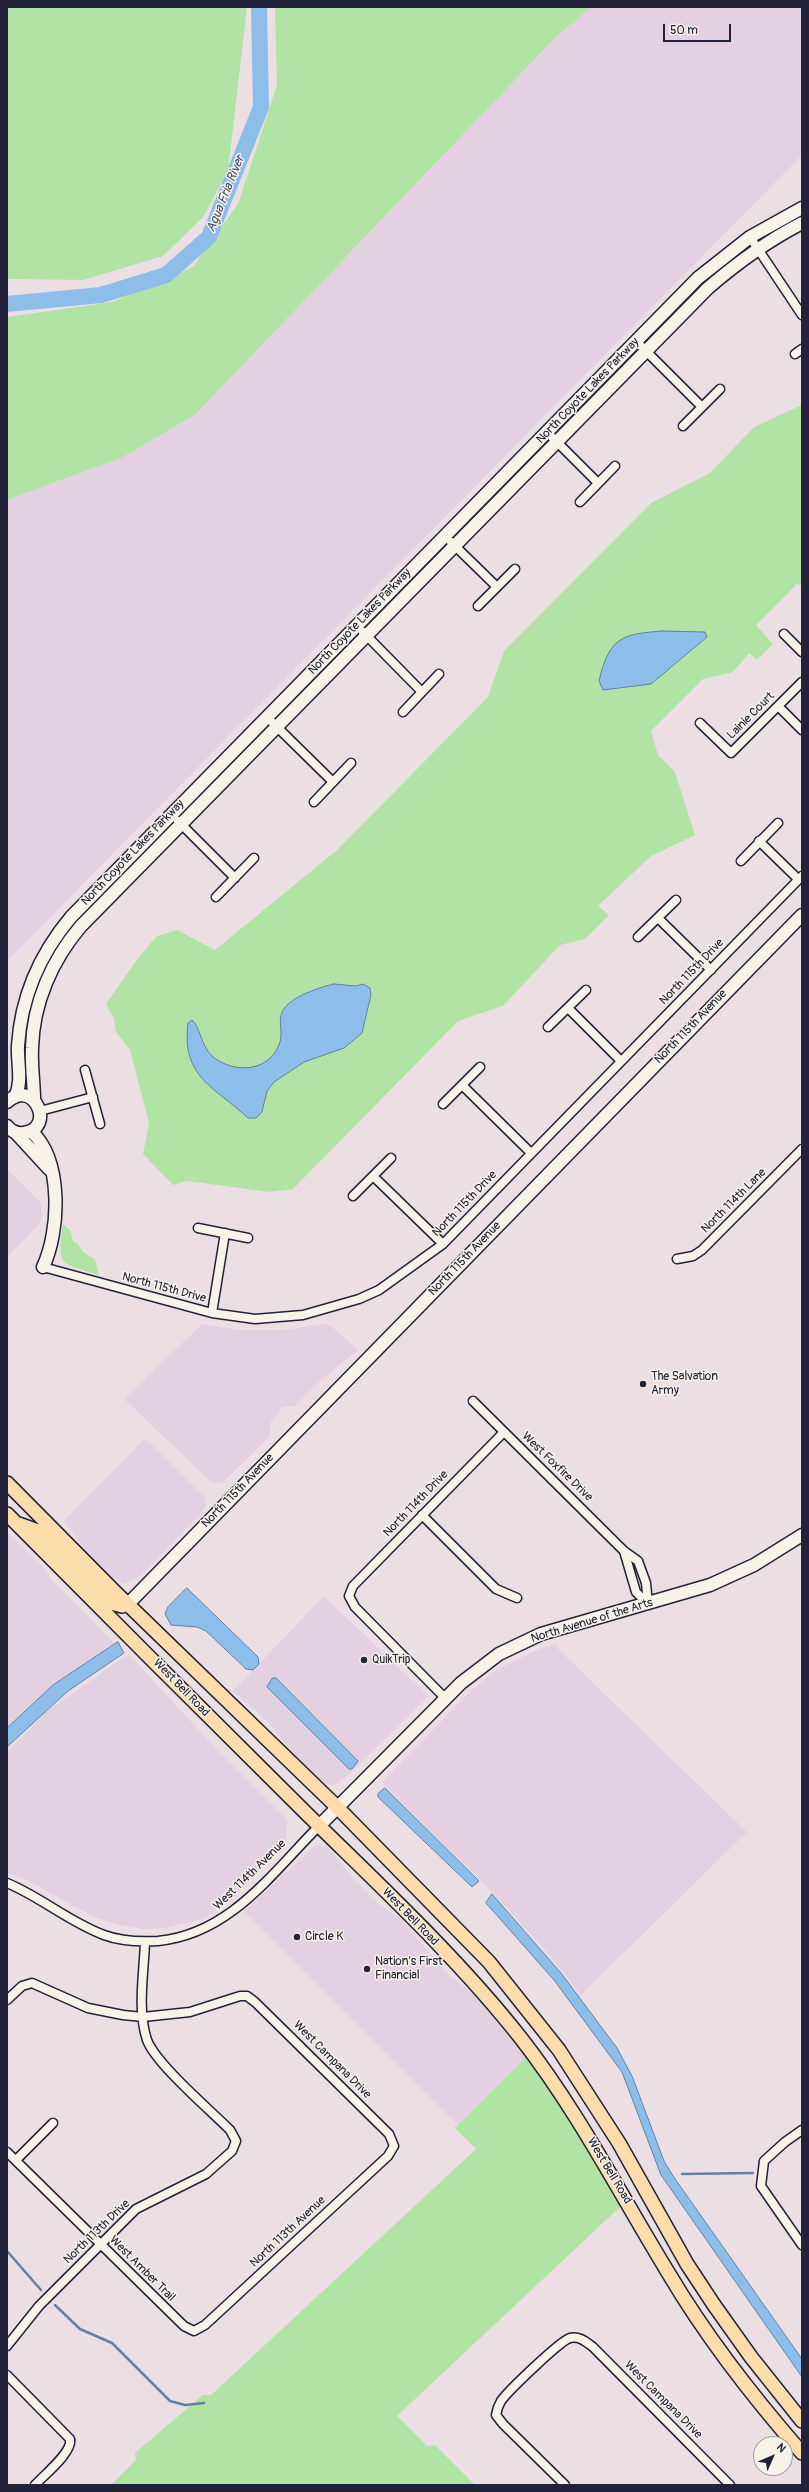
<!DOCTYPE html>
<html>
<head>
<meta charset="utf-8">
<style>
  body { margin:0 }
  #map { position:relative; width:809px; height:2492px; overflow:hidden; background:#ebdfe4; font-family:Pangolin,sans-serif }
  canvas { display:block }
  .frame { position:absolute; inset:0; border:8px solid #22223b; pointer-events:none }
  .north { position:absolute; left:753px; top:2436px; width:40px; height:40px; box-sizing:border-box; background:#f7f3e8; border:1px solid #a29fa3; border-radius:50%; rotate:45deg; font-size:11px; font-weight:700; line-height:16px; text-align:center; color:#22223b }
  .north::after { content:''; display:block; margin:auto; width:14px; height:18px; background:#22223b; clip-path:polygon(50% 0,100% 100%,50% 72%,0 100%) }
  .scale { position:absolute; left:663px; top:24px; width:68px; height:18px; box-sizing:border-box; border:2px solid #22223b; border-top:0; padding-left:5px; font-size:12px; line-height:14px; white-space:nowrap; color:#22223b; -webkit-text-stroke:3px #f7f3e8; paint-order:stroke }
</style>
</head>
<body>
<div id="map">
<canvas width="809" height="2492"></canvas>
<div class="frame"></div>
<div class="north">N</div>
<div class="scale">50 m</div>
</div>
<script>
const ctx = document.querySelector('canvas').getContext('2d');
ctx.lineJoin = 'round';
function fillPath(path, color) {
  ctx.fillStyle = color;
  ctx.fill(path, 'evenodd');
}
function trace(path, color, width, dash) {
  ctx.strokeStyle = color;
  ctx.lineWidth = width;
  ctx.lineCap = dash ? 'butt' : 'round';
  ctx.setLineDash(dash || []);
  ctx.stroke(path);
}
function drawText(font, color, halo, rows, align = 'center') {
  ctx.font = font + ' Pangolin,sans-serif';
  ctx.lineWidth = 3;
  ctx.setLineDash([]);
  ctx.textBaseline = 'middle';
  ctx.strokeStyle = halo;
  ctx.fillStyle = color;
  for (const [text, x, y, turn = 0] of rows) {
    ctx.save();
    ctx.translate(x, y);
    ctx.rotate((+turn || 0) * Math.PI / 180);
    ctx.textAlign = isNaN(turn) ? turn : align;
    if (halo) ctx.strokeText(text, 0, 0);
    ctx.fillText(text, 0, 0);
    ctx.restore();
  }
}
const built = new Path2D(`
  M591,7H802V155L7,961V500L123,457L195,415L555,38Z
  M7,1169L40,1202L43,1216L39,1224L7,1258Z
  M202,1324L239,1330H283L323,1324L331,1326L358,1350L320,1381L295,1406L283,1407L270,1423V1436L222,1483H214L209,1480L124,1399Z
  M145,1438L205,1498L206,1505L202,1513L140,1576L123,1584L115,1579L86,1551L64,1521Z
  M7,1532L44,1567L50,1578L115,1644L53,1685L7,1728Z
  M324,1596L428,1696L346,1777L334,1785L323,1783L292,1753L269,1723L233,1691Z
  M556,1644L558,1649L747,1832L581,1995L546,1951L499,1899L382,1782L469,1693L494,1671L538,1649Z
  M129,1654L218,1751L287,1820L286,1841L235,1896L203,1919L166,1928L143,1929L118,1925L94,1917L27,1880L7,1873V1753L47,1711Z
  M316,1845L328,1847L352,1877L379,1904L400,1918L448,1974L476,1996L526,2057L458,2125L244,1911Z`);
const green = new Path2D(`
  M7,7H247L228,171L204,216L163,256L83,280L7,279Z
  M275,7H591L555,38L195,415L123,457L7,500V317L112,302L193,267L238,204L277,85Z
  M802,405V586L797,584L756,625L773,644L757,660L749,653L733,672L703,679L651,731L658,755L675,772L695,835L651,856L598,906L609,915L585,939L560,945L503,1006L458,1021L293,1189L270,1192L187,1181L173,1185L143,1154L149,1123L130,1050L116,1032L114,1019L106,1004L138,958L157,936L177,930L215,950L337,850L488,697L504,651L651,503L710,473L754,427Z
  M63,1224L70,1230L73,1241L78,1244L83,1252L95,1259L99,1275C60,1263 57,1267 63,1224Z
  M526,2057L569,2119L621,2206L397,2416L427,2446L435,2445L475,2485H111L136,2460L135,2453L203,2395H211L476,2149L455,2128Z`);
const water = new Path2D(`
  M662,631L705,632L707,637L651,684L603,690L599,681C609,638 621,634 662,631Z
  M334,984L356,986L363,984L370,988L371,995L362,1033L344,1048L304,1062L274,1082L267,1091L262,1112L256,1118H248C215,1087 181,1078 188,1023L192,1020C201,1028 200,1044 212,1056C233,1074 270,1073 280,1042C283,1033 278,1021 282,1012C289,997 320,987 334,984Z
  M187,1588L258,1657L259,1664L253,1670L246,1669L206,1631L197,1627L171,1625L165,1614L168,1607Z
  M118,1642L124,1653L68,1691L7,1747V1728L53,1685Z
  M273,1678H276L358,1761L352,1769H349L267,1687Z
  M385,1788L479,1881L472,1887L378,1797V1794Z
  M492,1894L561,1973L617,2048L632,2076L664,2161L673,2176L802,2359V2377L661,2175L622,2072L554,1980L486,1903Z`);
const stream = new Path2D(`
  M682,2174L753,2173
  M7,2251L41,2290
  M55,2305L80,2329L112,2343L170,2401L185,2405L204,2403`);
const river = new Path2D(`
  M7,304L101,295L166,275L209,237L261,107L259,7`);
const street = new Path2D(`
  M750,237L802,315
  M636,341L702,407
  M795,354L802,349
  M683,426L720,389
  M547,432L598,483
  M580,502L615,466
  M451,542L497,587
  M478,606L515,569
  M363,632L422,692
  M784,634L802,652
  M778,706L802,730
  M403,712L439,674
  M273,723L333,782
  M700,723L731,753L802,682
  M314,802L351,763
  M178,821L235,878
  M759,841L798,879
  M741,861L778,823
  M216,897L254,858
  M658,918L711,970
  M638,937L676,900
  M568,1008L621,1061
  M548,1027L586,990
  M85,1070L100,1124
  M462,1085L531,1153
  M443,1104L480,1067
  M40,1111L93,1097
  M373,1176L443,1244
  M353,1196L391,1158
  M198,1228L248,1238
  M677,1259L693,1256L702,1250L802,1149
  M43,1267L212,1313L255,1319L303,1315L359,1299L379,1290L443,1244L802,876
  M212,1313L225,1233
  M473,1401L624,1551L638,1561L646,1583L648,1604
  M422,1515L496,1589L517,1598
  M624,1551L636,1592L648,1604
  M445,1698L355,1607L349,1596L353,1586L504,1432
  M7,1883C41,1897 69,1922 104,1935C120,1941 140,1942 158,1941C230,1934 271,1874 319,1826
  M7,2000L22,1986L32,1983L88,2008L123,2015L143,2017L190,2012L240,1996H247L255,2002L389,2134L394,2146L388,2156L205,2325L194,2331L184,2326L7,2152
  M802,2130L785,2142L764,2161L761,2186L802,2245
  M16,2160L53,2123
  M7,2346L39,2306L136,2209L206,2174L232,2151L236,2141L230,2130C210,2110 156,2064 147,2040C137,2010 144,1972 145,1942
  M7,2375L70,2439C73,2452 44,2475 35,2485
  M565,2485L503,2424L496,2415C497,2409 498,2406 501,2401C508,2391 560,2341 570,2338C580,2336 586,2342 593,2347L730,2485`);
const secondary = new Path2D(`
  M15,1097C23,1081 17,1063 18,1046C21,997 40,954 71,917L698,278L750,237L802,208
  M34,1100C34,1083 31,1066 32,1048C33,1003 52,960 81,926L708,288C737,263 767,241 802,223
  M7,1102C33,1077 57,1128 24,1133C17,1134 11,1131 7,1126
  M31,1131C63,1160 60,1231 43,1267
  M15,1132L49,1169
  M128,1604L802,915
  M319,1826L461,1683L499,1654L541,1634L710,1585L754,1565L802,1535`);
const primary = new Path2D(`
  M7,1483L115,1592L337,1807L489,1962L559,2050L619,2143L687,2264L714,2305L751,2357L802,2421
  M7,1514C106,1614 206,1714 306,1813C379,1885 456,1956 520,2037C578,2111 620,2194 669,2274C707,2338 753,2397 802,2453
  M19,1524L38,1531L111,1603L122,1606L128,1604`);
const markers = [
  [643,1384,4,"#22223b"],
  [364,1660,4,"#22223b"],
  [297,1937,4,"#22223b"],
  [367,1969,4,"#22223b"]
];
const streetNames = [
  ["North Coyote Lakes Parkway",588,391,-46],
  ["North Coyote Lakes Parkway",360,622,-46],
  ["Lainie Court",751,716,-45],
  ["North Coyote Lakes Parkway",133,853,-46],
  ["North 115th Drive",692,972,-46],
  ["North 115th Avenue",691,1027,-46],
  ["North 114th Lane",734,1201,-45],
  ["North 115th Drive",465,1204,-46],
  ["North 115th Avenue",465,1259,-46],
  ["North 115th Drive",164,1288,15],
  ["West Foxfire Drive",557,1467,44],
  ["North 115th Avenue",238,1491,-46],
  ["North 114th Drive",416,1504,-46],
  ["North Avenue of the Arts",592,1621,-17],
  ["West Bell Road",181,1688,46],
  ["West 114th Avenue",250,1875,-44],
  ["West Bell Road",410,1917,46],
  ["West Campana Drive",332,2060,45],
  ["West Bell Road",609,2171,59],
  ["North 113th Drive",97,2232,-44],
  ["North 113th Avenue",288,2232,-43],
  ["West Amber Trail",142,2269,45],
  ["West Campana Drive",663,2400,45]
];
const poiNames = [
  ["The Salvation",651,1377],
  ["Army",651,1391],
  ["QuikTrip",372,1660],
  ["Circle K",305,1937],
  ["Nation's First",375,1962],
  ["Financial",375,1976]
];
const waterNames = [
  ["Agua Fria River",226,194,-68]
];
fillPath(built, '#e3d1e2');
fillPath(green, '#b1e4a4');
fillPath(water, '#8dbee9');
trace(water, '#6280a3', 1);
trace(stream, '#6280a3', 2.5);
trace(river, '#8dbee9', 16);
trace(street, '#22223b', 11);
trace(secondary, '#22223b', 15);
trace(primary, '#22223b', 16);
trace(street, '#f7f3e8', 8);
trace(secondary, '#f7f3e8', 12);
trace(primary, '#fbddab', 13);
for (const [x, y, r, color] of markers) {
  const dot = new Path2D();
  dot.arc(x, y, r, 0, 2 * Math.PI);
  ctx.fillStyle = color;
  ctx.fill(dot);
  trace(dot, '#f7f3e8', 1.5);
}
drawText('12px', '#22223b', '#f7f3e8', streetNames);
drawText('12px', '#22223b', '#f7f3e8', poiNames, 'left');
drawText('italic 13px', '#42516f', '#f7f3e8', waterNames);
</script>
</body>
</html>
